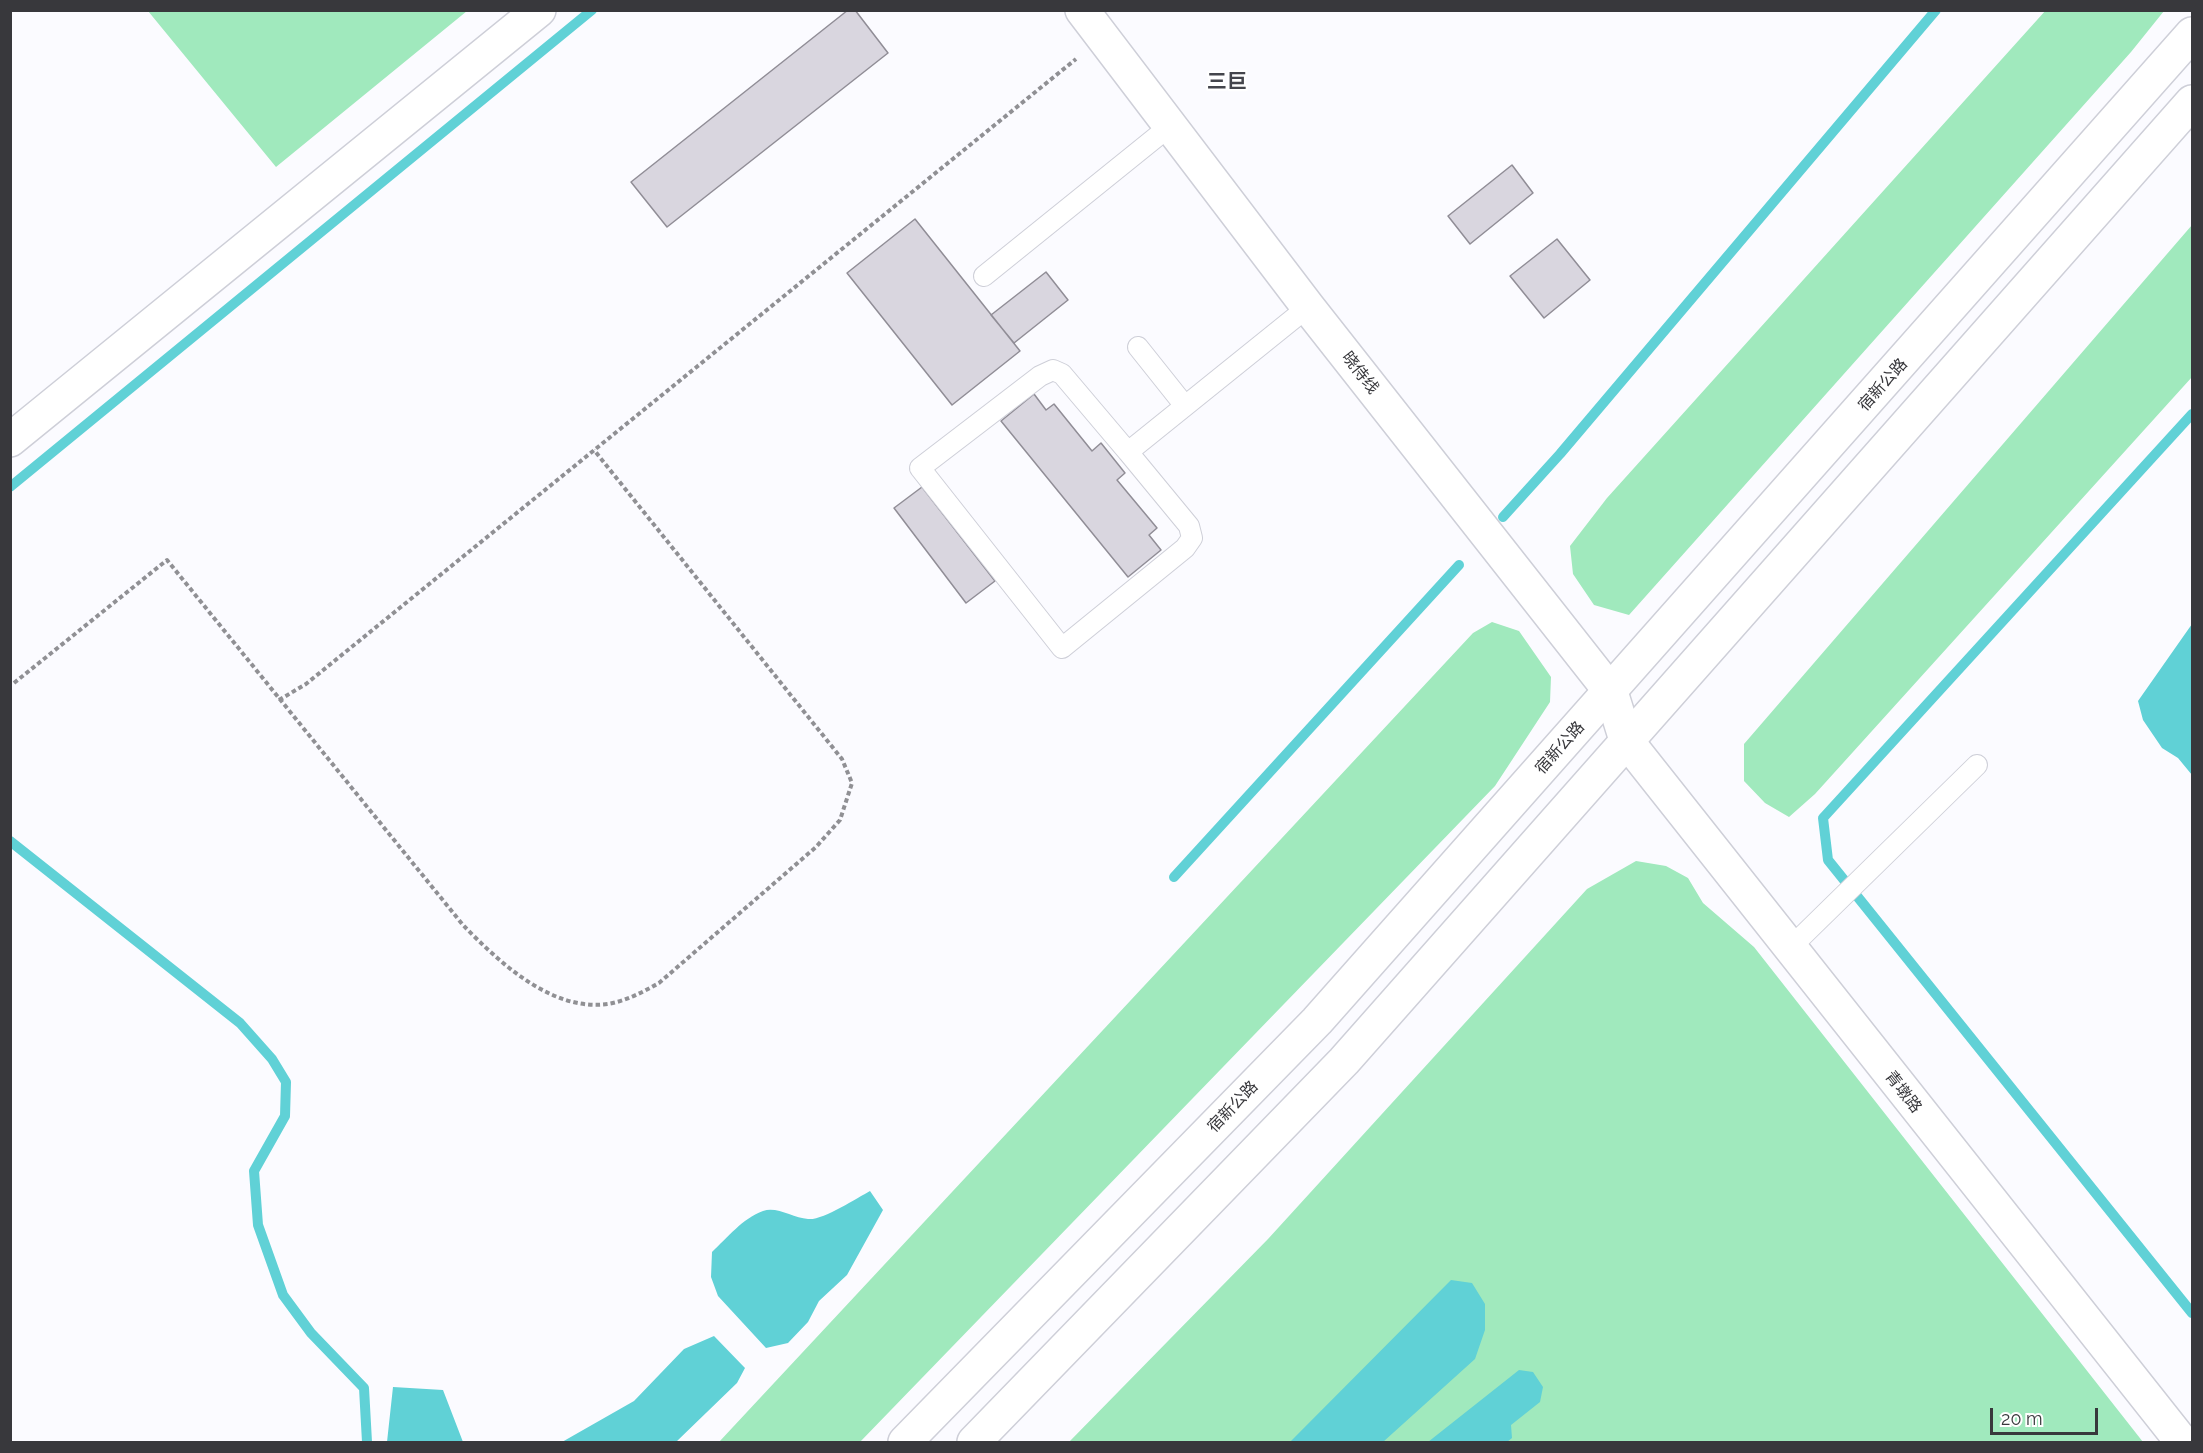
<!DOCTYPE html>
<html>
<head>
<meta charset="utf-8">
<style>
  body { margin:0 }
  #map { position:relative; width:2203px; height:1453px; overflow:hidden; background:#fbfbff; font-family:Raleway,sans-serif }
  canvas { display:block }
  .frame { position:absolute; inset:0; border:12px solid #38383c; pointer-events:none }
  .scale { position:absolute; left:1990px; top:1408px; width:108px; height:27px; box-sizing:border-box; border:3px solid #38383c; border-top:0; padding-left:8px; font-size:18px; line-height:21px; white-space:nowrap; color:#38383c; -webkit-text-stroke:4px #fff; paint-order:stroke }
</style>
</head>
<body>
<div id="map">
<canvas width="2203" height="1453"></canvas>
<div class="frame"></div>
<div class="scale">20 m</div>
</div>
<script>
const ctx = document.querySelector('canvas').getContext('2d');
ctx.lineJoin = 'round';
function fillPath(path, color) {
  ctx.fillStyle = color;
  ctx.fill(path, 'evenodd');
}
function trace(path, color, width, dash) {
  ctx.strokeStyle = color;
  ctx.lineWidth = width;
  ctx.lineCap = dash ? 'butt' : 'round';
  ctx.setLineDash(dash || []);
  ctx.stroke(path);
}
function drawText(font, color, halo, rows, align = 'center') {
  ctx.font = font + ' Raleway,"Noto Sans SC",sans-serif';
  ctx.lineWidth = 4.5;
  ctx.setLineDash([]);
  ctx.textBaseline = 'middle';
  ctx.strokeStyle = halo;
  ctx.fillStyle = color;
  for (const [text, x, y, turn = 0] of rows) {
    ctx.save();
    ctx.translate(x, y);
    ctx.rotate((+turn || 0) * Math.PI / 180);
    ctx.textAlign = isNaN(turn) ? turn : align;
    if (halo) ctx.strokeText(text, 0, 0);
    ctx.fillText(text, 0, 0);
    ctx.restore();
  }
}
const green = new Path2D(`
  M2046,10L2164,11L2131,52L1629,615L1594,605L1573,574L1570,546L1607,498Z
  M148,11H467L276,167Z
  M2192,225V377L1815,794L1789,817L1765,803L1744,781V744Z
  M1492,622L1519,631L1551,677L1550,702L1495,786L860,1442H719L1473,633Z
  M1636,861L1666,866L1688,878L1703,903L1754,947L2143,1442H1069L1268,1239L1587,889Z`);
const water = new Path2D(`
  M2192,624V775L2178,758L2162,748L2143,720L2138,701Z
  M870,1191L883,1210L847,1275L819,1301L808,1322L788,1343L766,1348L718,1296L711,1277L712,1252C727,1238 743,1218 763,1211C777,1206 793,1218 808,1219C822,1221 857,1198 870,1191Z
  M1451,1280L1472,1283L1485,1304V1330L1475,1359L1383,1442H1290Z
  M714,1336L745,1368L737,1383L676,1442H562L634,1401L684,1349Z
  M1519,1370L1533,1372L1543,1387L1540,1402L1511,1425L1512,1438L1507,1442H1428Z
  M393,1387L443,1390L463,1442H387Z`);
const stream = new Path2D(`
  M2192,414L1823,818L1828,860L2192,1313
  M10,487L592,10
  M1503,517L1560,454L1936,10
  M10,841L240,1023L272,1059L286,1082L285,1116L254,1171L258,1225L283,1295L311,1333L364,1388L367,1442
  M1174,877L1459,565`);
const building = new Path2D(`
  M848,10H855L888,53L667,227L631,182Z
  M1512,165L1533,193L1470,244L1448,216Z
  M915,219L1020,351L952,405L847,273Z
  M1557,239L1590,280L1544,318L1510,276Z
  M1046,272L1068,300L1014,343L991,315Z
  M1034,394L1046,410L1054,404L1092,451L1101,443L1125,473L1117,480L1157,528L1149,535L1161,550L1128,577L1001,421Z
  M922,487L995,581L966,603L894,508Z`);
const path = new Path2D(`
  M14,683L167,560L463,925C498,961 551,1012 608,1004C626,1001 643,992 659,983L816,847L840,820L852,783L842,759L594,450
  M279,700L306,684L1076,59`);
const service = new Path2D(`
  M984,276L1170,126
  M1138,347L1185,406
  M1128,452L1062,374L1053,370L1040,376L920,468L1062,648L1185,548L1192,538L1189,526L1128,452L1308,307
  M1790,948L1977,765`);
const minor = new Path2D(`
  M10,440L539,10`);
const secondary = new Path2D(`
  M1082,10L1308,307L1611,692L1626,740L2182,1442`);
const trunk = new Path2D(`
  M905,1442L1317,1021L2192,34
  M974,1442L1344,1061L2192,102`);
const streetNames = [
  ["晓侍线",1360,373,52],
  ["宿新公路",1883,385,-48],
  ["宿新公路",1560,748,-48],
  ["青墩路",1903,1092,52],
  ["宿新公路",1233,1107,-46]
];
const quarterNames = [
  ["三巨",1227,82]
];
fillPath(green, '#a0e9bd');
fillPath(water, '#60d1d6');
trace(stream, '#60d1d6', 10);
fillPath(building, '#d9d6df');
trace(building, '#908d96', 1.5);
trace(service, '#cecfd8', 22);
trace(minor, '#cecfd8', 36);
trace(secondary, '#cecfd8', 36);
trace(trunk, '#cecfd8', 36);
trace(path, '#909094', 4, [4.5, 3]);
trace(service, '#fff', 20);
trace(minor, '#fff', 33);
trace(secondary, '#fff', 33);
trace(trunk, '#fff', 33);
drawText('16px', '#38383c', '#fff', streetNames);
drawText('bold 20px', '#44454c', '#fff', quarterNames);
</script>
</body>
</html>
